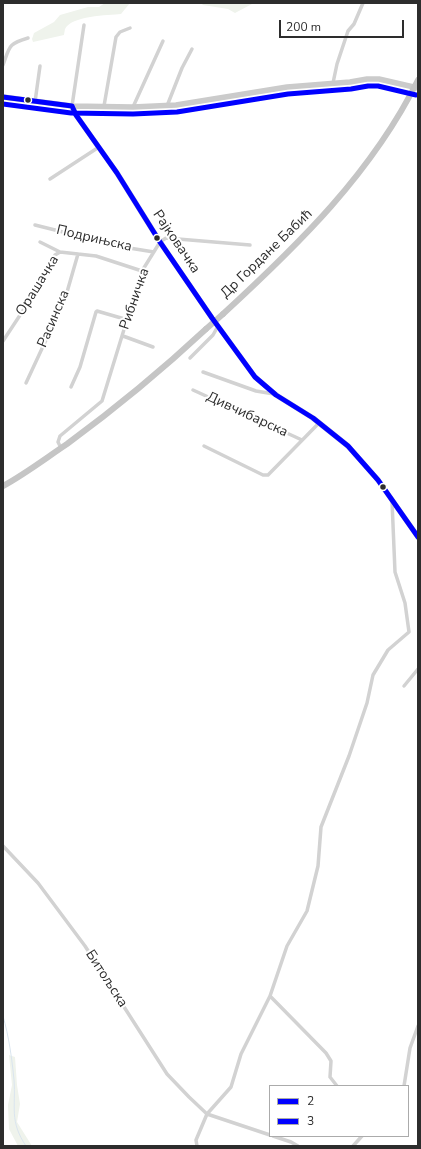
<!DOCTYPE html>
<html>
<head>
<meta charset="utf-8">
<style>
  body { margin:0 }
  #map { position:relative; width:421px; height:1149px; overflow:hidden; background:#fff; font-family:"Nunito Sans",sans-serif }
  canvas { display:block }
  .frame { position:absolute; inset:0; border:4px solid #2d2d2d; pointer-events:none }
  .legend { position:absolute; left:269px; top:1085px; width:140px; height:52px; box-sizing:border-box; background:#fff; border:1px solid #ababab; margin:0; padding:5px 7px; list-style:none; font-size:12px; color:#2d2d2d }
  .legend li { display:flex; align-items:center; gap:8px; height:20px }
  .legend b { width:20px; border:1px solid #ababab }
  .scale { position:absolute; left:279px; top:20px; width:125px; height:18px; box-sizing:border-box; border:2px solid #2d2d2d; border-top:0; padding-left:5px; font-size:12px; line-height:14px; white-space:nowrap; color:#2d2d2d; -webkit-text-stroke:3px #fff; paint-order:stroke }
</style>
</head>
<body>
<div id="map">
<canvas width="421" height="1149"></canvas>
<div class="frame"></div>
<ul class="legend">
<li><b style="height:5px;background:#00f"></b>2</li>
<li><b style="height:5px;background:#00f"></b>3</li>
</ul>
<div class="scale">200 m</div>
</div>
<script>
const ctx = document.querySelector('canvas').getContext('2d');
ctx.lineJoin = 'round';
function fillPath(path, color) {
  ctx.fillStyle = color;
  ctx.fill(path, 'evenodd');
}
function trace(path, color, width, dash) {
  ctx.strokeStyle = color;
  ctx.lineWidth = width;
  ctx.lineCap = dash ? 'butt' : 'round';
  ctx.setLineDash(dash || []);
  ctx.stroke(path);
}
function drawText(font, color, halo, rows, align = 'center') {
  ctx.font = font + ' "Nunito Sans",sans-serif';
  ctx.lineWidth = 4;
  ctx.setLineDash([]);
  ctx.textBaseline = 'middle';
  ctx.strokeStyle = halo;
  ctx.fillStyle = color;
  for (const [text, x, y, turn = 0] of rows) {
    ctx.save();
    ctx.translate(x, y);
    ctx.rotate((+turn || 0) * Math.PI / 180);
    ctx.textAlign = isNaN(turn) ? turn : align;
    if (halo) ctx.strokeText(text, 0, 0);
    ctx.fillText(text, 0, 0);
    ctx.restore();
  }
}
const green = new Path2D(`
  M105,3H130L121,14C108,15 71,16 65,29C65,29 64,35 64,35L33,42L32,39L34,33L54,22L60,15L88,7H99Z
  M201,3H252V4L235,13L228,9L203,5Z
  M9,1055L15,1057L17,1085L20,1104L17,1122L32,1146H18L9,1129L8,1105L12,1085Z`);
const stream = new Path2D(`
  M3,1016C9,1037 12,1059 14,1080C16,1107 9,1121 26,1146`);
const street = new Path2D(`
  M3,65C10,46 8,44 28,38
  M333,83L337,64L348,31L354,24L363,3
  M35,102L40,66
  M72,106L84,25
  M104,106L116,37L120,32L130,28
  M167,106L182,68L192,49
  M133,107L163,41
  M50,179L99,147
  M35,225L123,247L154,252
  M40,242L60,252L96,256L142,271
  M123,336L153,347
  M3,341L30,300L55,255L60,252
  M190,358L213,335L218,326
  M203,372L256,391L274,394
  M26,383L65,299L78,254
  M71,387L80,367L96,312L97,311L128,320
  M193,390L302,440
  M204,446L263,475H268L319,423
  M61,448L58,442L60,436L102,401L142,271L160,242L166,238L250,245
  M404,686L418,669
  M3,846L38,883L85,946L167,1074L189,1097L207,1114L270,1135
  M270,996L326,1053L331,1061L330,1077L337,1086
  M404,1086L410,1048L418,1026
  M273,1136L291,1142L298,1146
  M197,1146L196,1140L207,1114L231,1087L241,1054L270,996L287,946L307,911L318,866L321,827L349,756L367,703L373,675L388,650L409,632L405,603L395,572L392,501
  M353,1146L362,1136`);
const secondary = new Path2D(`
  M3,97L72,106L133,107L176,105L287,87L350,82L367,79H379L418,88
  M72,106L76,115L117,173L160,242L212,318L255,377L276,395L313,418L348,446L378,480L418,537`);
const primary = new Path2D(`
  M223,314C298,245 372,173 418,80
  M3,486C25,474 46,458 67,444C116,408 162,370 206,329`);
const primaryBridge = new Path2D(`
  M206,329L223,314`);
const bus1 = new Path2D(`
  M3,97L72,106
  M72,106L76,115L117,173L160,242L212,318L255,377L276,395L313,418L348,446L378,480L418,537`);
const bus2 = new Path2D(`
  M3,104L71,113L133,114L177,112L288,94L351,89L368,86H378L416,95`);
const markers = [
  [28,100,3.5,"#2d2d2d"],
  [157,238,3.5,"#2d2d2d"],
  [383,487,3.5,"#2d2d2d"]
];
const streetNames = [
  ["Подрињска",94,239,13],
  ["Рајковачка",176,242,56],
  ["Др Гордане Бабић",267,254,-44],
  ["Орашачка",38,286,-58],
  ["Рибничка",135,299,-71],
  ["Расинска",54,319,-67],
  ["Дивчибарска",247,415,25],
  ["Битољска",106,979,57]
];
fillPath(green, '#eff3ec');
trace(stream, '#dae5ef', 1);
trace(street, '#d2d2d2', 3.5);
trace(secondary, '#cbcbcb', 5.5);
trace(primary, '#c5c5c5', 6);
trace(primaryBridge, '#c5c5c5', 6);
trace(bus1, '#00f', 5);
trace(bus2, '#00f', 5);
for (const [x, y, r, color] of markers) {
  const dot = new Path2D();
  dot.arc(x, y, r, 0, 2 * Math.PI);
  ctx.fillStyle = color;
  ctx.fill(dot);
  trace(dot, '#fff', 1.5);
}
drawText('14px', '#2d2d2d', '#fff', streetNames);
</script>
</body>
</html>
